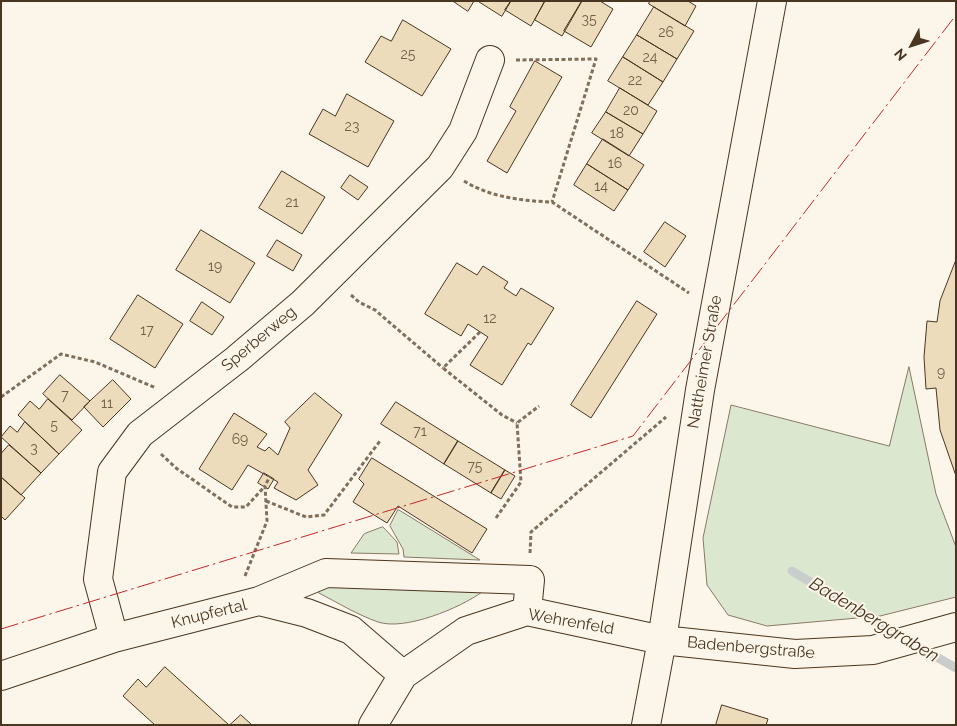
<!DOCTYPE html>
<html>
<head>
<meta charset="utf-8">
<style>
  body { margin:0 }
  #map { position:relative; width:957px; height:726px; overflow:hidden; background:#fbf6e9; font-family:Raleway,sans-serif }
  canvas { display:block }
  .frame { position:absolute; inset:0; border:2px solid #4a3520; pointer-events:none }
  .north { position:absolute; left:887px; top:20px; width:50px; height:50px; -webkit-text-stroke:4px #fbf6e9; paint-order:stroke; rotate:230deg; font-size:14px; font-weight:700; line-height:20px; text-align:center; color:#4a3520 }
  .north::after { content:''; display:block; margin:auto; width:18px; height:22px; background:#4a3520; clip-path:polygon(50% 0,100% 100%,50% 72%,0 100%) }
</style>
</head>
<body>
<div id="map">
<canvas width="957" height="726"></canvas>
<div class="frame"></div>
<div class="north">N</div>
</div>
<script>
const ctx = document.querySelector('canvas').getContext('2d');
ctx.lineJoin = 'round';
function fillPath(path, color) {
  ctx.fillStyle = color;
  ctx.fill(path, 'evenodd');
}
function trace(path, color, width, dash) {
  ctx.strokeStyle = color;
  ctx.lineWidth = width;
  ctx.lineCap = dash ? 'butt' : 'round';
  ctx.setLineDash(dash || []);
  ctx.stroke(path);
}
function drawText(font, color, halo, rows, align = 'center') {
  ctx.font = font + ' Raleway,sans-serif';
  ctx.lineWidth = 4;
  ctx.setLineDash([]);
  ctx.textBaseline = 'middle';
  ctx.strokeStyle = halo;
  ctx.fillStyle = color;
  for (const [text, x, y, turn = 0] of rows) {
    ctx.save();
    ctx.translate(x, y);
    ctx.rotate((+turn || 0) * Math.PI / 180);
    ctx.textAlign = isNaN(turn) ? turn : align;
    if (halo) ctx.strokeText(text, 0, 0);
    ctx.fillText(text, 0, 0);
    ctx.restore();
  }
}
const green = new Path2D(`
  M909,367L936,494L956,547V597L880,616L767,626L728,615L707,585L703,538L731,405L889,446Z
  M398,510H399L480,560L404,557L403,549L390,526Z
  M383,527L397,542L399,554L351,553L364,534Z
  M322,586L482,592C460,608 405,631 378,622C358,615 338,603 319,593Z`);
const stream = new Path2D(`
  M792,571L901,636
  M914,644L956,668`);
const building = new Path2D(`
  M453,1H474L468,11Z
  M478,1H511L502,16Z
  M511,1H545L531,26L505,10Z
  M545,1H582L562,36L535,20Z
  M582,1H600L613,9L591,47L564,31Z
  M650,1H688L696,6L685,26L649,4Z
  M654,7L694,31L677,59L637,35Z
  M403,20L451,49L422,96L365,62L381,36L391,41Z
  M637,35L677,59L663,82L623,57Z
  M623,57L663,82L648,105L608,81Z
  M535,61L562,77L507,173L487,161L516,111L510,107Z
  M620,88L657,111L643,134L606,112Z
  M347,94L394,121L368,167L309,134L323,109L335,116Z
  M606,112L643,134L629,156L592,133Z
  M603,139L644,165L628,190L587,164Z
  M587,164L628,190L614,211L574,185Z
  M282,171L325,197L302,234L259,208Z
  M350,175L368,187L358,200L341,188Z
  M665,222L686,236L665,267L644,252Z
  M201,230L255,263L230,303L176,270Z
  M277,240L302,255L293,271L267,256Z
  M956,260V476L940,430L936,388L926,389L924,357L927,321L937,322L940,301Z
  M457,263L477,275L483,266L508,282L504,288L516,296L521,288L554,308L531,345L528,343L502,385L470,365L488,337L468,324L461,336L425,314Z
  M138,295L183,324L155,368L110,339Z
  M637,301L657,314L591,418L571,405Z
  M202,302L224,317L212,335L190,321Z
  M60,375L90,401L72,420L43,394Z
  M113,380L131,399L103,427L84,407Z
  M315,393L342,415L308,470L318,485L296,500L274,488L278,482L248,465L232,490L199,469L234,413L267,434L257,447L265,451L269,447L278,455L290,428L285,422Z
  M48,399L82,430L59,454L18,415L30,401L39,409Z
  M396,402L458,441L444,464L381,424Z
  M25,422L59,454L41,473L1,437L10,426L17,432Z
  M458,441L505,470L491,493L444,464Z
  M9,445L41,473L21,495L1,477V454Z
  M372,458L487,529L472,553L398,506L387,523L353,502L364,484L359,479Z
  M505,470L515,476L501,499L491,493Z
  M264,473L274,479L268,489L258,483Z
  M1,477L25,498L5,520L1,516Z
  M165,667L229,725H155L123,696L138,679L146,687Z
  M722,705L768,719L766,725H716Z
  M241,715L252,725H230Z`);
const path = new Path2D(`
  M516,60L596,59L552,202
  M464,181C490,197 522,201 552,202L689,293
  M351,295L359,302L375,310L443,368
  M480,332L443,368L502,415L517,423
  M1,397L61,354L95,362L156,388
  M161,454L176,468L232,507H246L265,486
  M266,501L306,517L324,515L380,441
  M496,518L521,482L517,423L539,406
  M530,553L531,532L666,417
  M245,576L267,521L265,486L270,476`);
const minor = new Path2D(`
  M259,601L326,573L530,580L527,611
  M114,638L98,579L112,472L140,434L237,359L303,303L440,167L463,131L490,60
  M1,676L114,638L259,601L307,613L351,630L403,675
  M373,725L403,675L466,631L527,611L662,640L795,654L873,650L956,627
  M646,725L662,640L700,390L772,1`);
const power = new Path2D(`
  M1,629L633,436L956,15`);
const numberNames = [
  ["35",589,20],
  ["26",666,33],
  ["25",408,55],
  ["24",650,58],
  ["22",635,81],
  ["20",631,111],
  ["23",352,127],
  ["18",617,134],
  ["16",615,164],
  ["14",601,187],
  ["21",292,203],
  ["19",215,267],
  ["12",490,319],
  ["17",147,331],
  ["9",941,373],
  ["7",65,396],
  ["11",107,404],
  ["5",54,426],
  ["71",420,432],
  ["69",240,440],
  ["3",34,449],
  ["75",475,467]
];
const streetNames = [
  ["Sperberweg",259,339,-40],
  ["Nattheimer Straße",705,362,-80],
  ["Knupfertal",209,614,-14],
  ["Wehrenfeld",571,622,10],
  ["Badenbergstraße",751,648,5]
];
const waterNames = [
  ["Badenberggraben",874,620,31]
];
fillPath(green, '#dce7d0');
trace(green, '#887966', 1);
trace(stream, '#c9cecd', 9);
fillPath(building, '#ecdcbc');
trace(building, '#4a3520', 1);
trace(minor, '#4a3520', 30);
trace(path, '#7f6f5c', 3, [4, 2.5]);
trace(minor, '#fbf6e9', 28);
trace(power, '#c62828', 1, [18, 4, 2.5, 4]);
drawText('14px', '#725f47', null, numberNames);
drawText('16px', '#4a3520', '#fbf6e9', streetNames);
drawText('italic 18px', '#4a3520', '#fbf6e9', waterNames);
</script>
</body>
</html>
